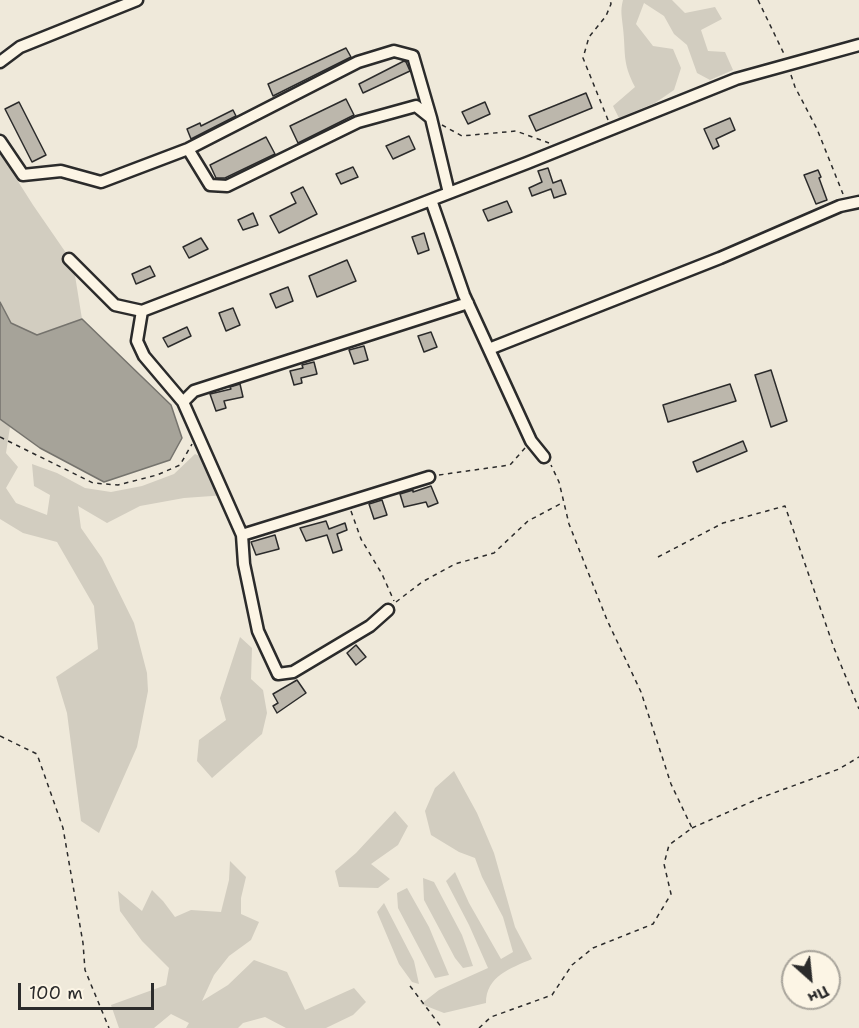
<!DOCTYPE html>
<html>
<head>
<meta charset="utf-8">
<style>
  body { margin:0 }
  #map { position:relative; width:859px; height:1028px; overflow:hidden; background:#efe9da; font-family:"Shantell Sans",sans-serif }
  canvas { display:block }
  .north { position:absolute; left:781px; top:950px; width:60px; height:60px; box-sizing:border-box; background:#fcf5e5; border:2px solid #a8a49b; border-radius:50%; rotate:153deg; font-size:16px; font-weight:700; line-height:24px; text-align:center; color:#2b2b2b }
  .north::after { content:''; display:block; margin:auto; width:21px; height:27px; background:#2b2b2b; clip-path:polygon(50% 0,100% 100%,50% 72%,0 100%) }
  .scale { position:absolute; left:18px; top:983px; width:136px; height:27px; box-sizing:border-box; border:3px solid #2b2b2b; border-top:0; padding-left:8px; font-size:18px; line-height:21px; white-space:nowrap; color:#2b2b2b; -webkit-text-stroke:4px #fcf5e5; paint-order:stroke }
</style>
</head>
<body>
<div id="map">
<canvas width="859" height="1028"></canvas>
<div class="north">Пн</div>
<div class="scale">100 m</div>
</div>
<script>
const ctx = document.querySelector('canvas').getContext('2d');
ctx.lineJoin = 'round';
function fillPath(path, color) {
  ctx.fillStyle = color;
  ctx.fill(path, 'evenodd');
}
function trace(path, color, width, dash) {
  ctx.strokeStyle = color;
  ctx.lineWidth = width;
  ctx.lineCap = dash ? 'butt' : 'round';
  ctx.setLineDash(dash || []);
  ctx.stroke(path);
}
const green = new Path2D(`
  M623,0H672L685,13L715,7L722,19L701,30L708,51L725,52L733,70L710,80L697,73L687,45L674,34L664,16L644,3L636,24L653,46L673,49L681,68L674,90L655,103L619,118L613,106L635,87C622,62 626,54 623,28C622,17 620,11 623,0Z
  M0,153L33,205L73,263L82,319L37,335L11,323L0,302Z
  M0,419L10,427L6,453L18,467L6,488L16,503L47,515L50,495L34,486L32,464L57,473L85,488L111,492L142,486L174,474L195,454L216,463L226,495L184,498L140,506L107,523L78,506L81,528L102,558L134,623L147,673L148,691L137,747L99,833L81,821L67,713L56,677L98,649L94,606L57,542L23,533L0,519Z
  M240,637L252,648L251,679L263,690L267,713L262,734L212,778L197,761L199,740L226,720L220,698Z
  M454,771L477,813L494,853L515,927L532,959C511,968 486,976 486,1003L444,1013L421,1004L439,990L488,968L469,925L446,881L455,872L469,903L501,959L513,952L503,917L482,877L475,858L459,852L431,835L425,811L435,788Z
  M395,811L408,826L398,845L371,864L390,879L378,888L339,887L335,871L356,853Z
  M230,861L246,877L241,898V914L259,922L251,940L229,956L214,975L202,1001L228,985L254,960L287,972L305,1010L354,988L366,1002L353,1015L326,1028H286L265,1017L243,1023L238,1028H186L189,1023L171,1014L154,1028H119L111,1005L166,985L169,968L142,941L120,911L118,891L142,911L152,890L163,901L175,917L191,910L221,912L229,880Z
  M423,878L434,882L462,935L473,966L463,968L455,958L424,900Z
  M407,888L429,927L449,975L435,978L398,908L397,893Z
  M384,903L414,961L419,984L412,982L399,964L377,912Z`);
const water = new Path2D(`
  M0,302L11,323L37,335L82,319L171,405L182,438L170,460L104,482L40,448L0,419Z`);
const building = new Path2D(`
  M346,48L351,57L273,96L268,84Z
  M404,61L406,62L410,71L363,93L359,84Z
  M586,93L592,108L536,131L529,116Z
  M346,99L354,115L298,143L290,126Z
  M19,102L46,155L32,162L5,109Z
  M485,102L490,114L468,124L462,112Z
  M233,110L236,116L191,139L187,129L200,123L201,126Z
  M730,118L735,130L716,139L719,146L713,149L704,129Z
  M409,136L415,149L393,159L386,146Z
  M266,137L275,154L225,178H216L210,165Z
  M353,167L358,177L341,184L336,174Z
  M548,168L553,183L561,180L566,194L554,198L551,189L532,196L529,188L542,182L538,171Z
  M818,170L821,177L819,178L827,200L816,204L804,175Z
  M303,187L317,214L279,233L270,216L296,203L291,193Z
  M507,201L512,212L488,221L483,210Z
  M253,213L258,225L243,230L238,220Z
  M424,233L429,250L418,254L412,237Z
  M201,238L208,249L189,258L183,247Z
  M347,260L356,281L317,297L309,276Z
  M150,266L155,276L136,284L132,274Z
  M288,287L293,301L276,308L270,294Z
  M233,308L240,325L226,331L219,313Z
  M187,327L191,336L168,347L163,338Z
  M431,332L437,347L424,352L418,336Z
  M364,346L368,360L354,364L349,350Z
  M314,362L317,374L301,378L302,383L294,385L290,371L303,368L302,365Z
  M771,370L787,421L771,427L755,375Z
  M240,384L243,397L224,401L226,408L216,411L210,394L231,389L230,387Z
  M730,384L736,401L668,422L663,405Z
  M743,441L747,451L697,472L693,462Z
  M431,486L438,503L428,507L426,502L404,507L400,494L413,490V492Z
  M382,500L387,515L374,519L369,504Z
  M326,521L329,529L345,523L347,530L337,534L342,550L333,553L327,535L306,541L300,528Z
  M275,535L279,549L256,555L251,542Z
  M356,645L366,657L356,665L347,653Z
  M297,680L306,693L277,713L273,706L278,703L273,694Z`);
const path = new Path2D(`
  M758,0L785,56
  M791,75L795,87L817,129L843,194
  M608,120L583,58L589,37L606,16L611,4L610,0
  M442,125L462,136L516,131L549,143
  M0,437L93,483L118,485L157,475L180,465L192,444
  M439,475L510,465L525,448
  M351,511L361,539L382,574L394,601
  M658,557L723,523L785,506L834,648L859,709
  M396,602L422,582L455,564L494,553L528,521L562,503
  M0,736L37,754L63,828L83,943L85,970L109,1028
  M692,828L760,798L839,769L859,757
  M410,986L442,1028
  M479,1028L491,1017L552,995L572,965L593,948L653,924L671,894L664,864L669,845L692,828L671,784L641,692L607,620L569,524L559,482L551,465`);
const minor = new Path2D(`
  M0,62L20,47L137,0
  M0,141L23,175L61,171L101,182L188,149L358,62L394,51L413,56L431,118
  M188,149L210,185L227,186L358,122L416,106L431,118L449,193
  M431,200L464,295L531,441L544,457
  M69,259L115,305L142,311L527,163L736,79L859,45
  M142,311L137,341L144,356L183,402L242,535L429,477
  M489,349L720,258L840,206L859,202
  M183,402L194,391L468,303
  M242,535L244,564L258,631L278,674L293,672L370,626L388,610`);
fillPath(green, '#d2cdc0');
fillPath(water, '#a6a399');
trace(water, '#75736d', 1.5);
fillPath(building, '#bcb7ac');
trace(building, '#2b2b2b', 1.5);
trace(minor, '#2b2b2b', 15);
trace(path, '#2b2b2b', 1.5, [4.5, 4.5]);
trace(minor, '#fcf5e5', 10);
</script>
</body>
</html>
